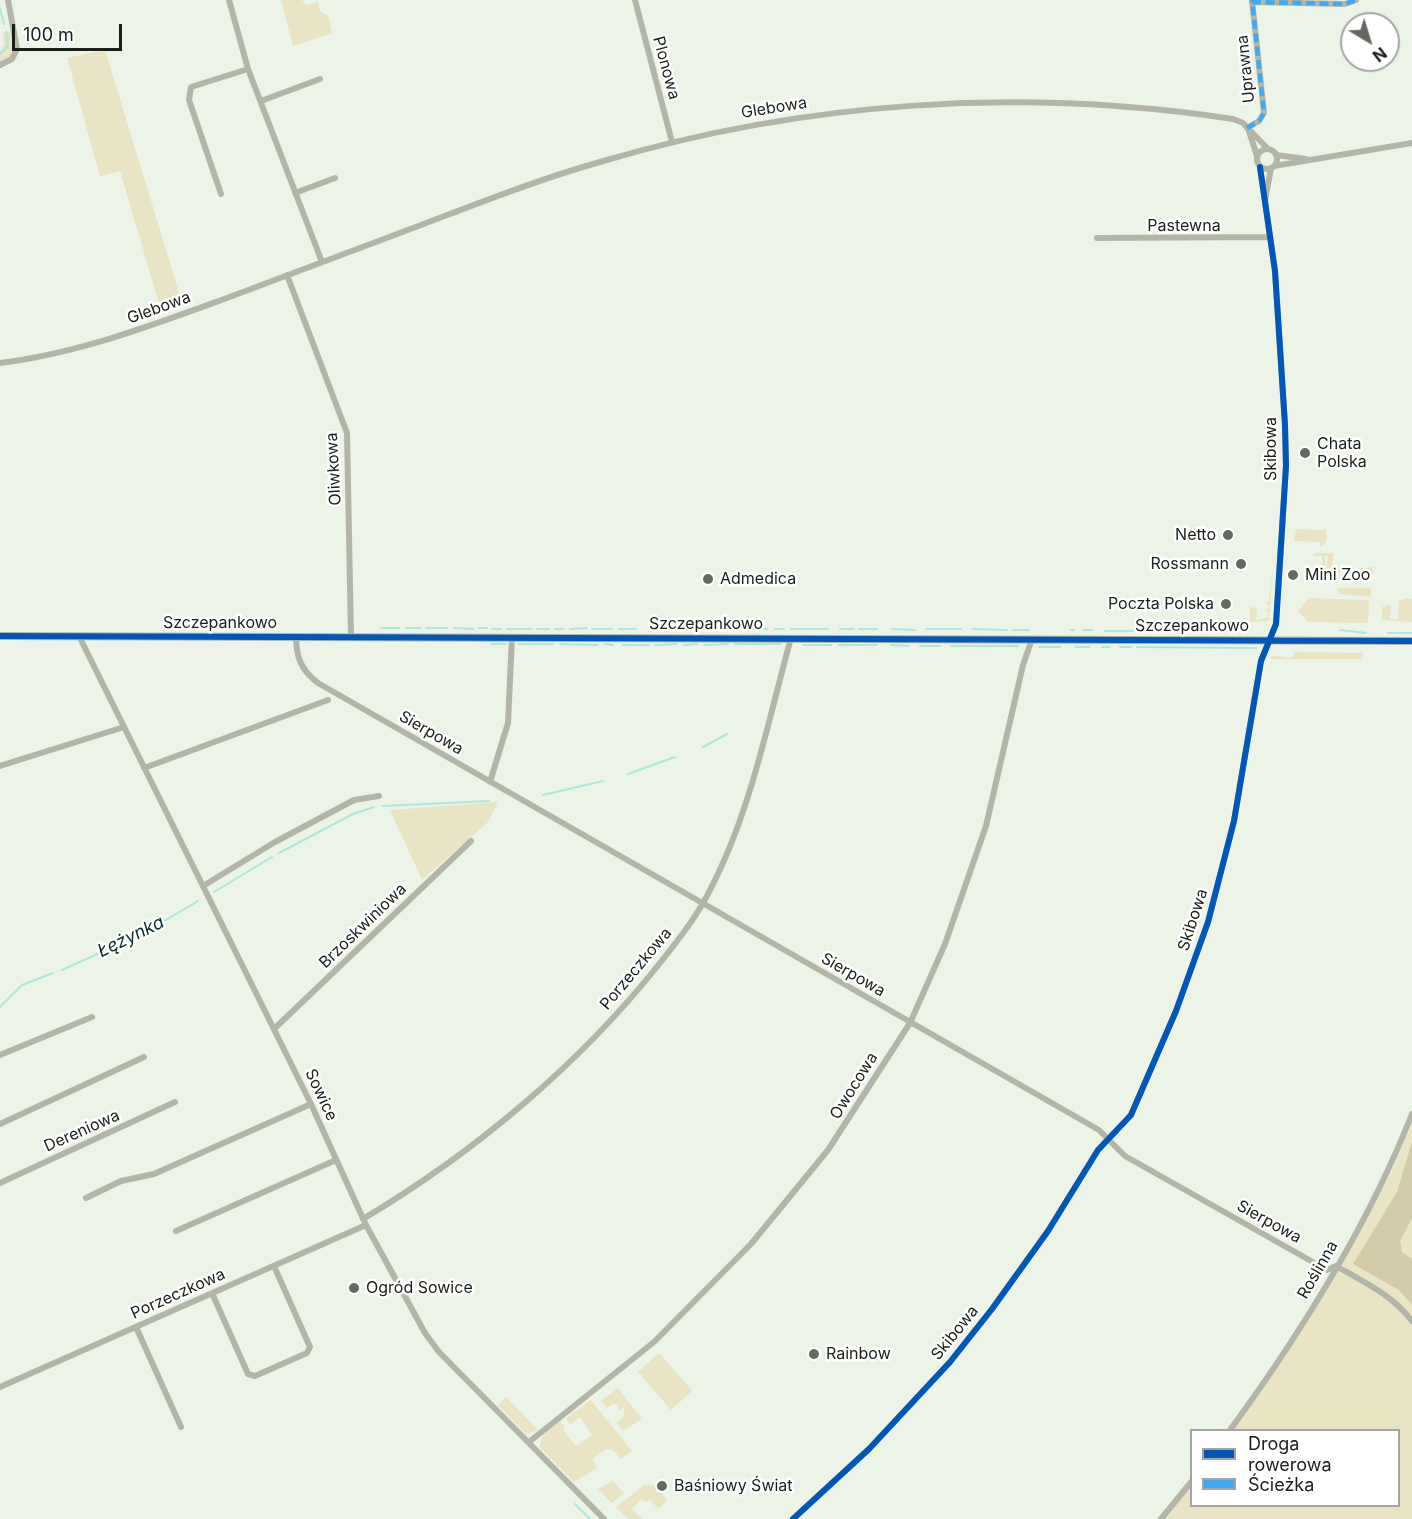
<!DOCTYPE html>
<html>
<head>
<meta charset="utf-8">
<style>
  body { margin:0 }
  #map { position:relative; width:1412px; height:1519px; overflow:hidden; background:#ecf4e8; font-family:Inter,sans-serif }
  canvas { display:block }
  .legend { position:absolute; left:1190px; top:1429px; width:210px; height:78px; box-sizing:border-box; background:#fff; border:2px solid #a3a5a3; margin:0; padding:8px 10px; list-style:none; font-size:18px; color:#1a1f18 }
  .legend li { display:flex; align-items:center; gap:12px; height:30px }
  .legend b { width:30px; border:2px solid #a3a5a3 }
  .north { position:absolute; left:1340px; top:12px; width:60px; height:60px; box-sizing:border-box; background:#fff; border:2px solid #a3a5a3; border-radius:50%; rotate:142deg; font-size:16px; font-weight:700; line-height:24px; text-align:center; color:#1a1f18 }
  .north::after { content:''; display:block; margin:auto; width:21px; height:27px; background:#646a61; clip-path:polygon(50% 0,100% 100%,50% 72%,0 100%) }
  .scale { position:absolute; left:12px; top:24px; width:110px; height:27px; box-sizing:border-box; border:3px solid #1a1f18; border-top:0; padding-left:8px; font-size:18px; line-height:21px; white-space:nowrap; color:#1a1f18; -webkit-text-stroke:4px #fff; paint-order:stroke }
</style>
</head>
<body>
<div id="map">
<canvas width="1412" height="1519"></canvas>
<ul class="legend">
<li><b style="height:8px;background:#0057b8"></b>Droga rowerowa</li>
<li><b style="height:8px;background:#3fa9f5"></b>Ścieżka</li>
</ul>
<div class="north">N</div>
<div class="scale">100 m</div>
</div>
<script>
const ctx = document.querySelector('canvas').getContext('2d');
ctx.lineJoin = 'round';
function fillPath(path, color) {
  ctx.fillStyle = color;
  ctx.fill(path, 'evenodd');
}
function trace(path, color, width, dash) {
  ctx.strokeStyle = color;
  ctx.lineWidth = width;
  ctx.lineCap = dash ? 'butt' : 'round';
  ctx.setLineDash(dash || []);
  ctx.stroke(path);
}
function drawText(font, color, halo, rows, align = 'center') {
  ctx.font = font + ' Inter,sans-serif';
  ctx.lineWidth = 5;
  ctx.setLineDash([]);
  ctx.textBaseline = 'middle';
  ctx.strokeStyle = halo;
  ctx.fillStyle = color;
  for (const [text, x, y, turn = 0] of rows) {
    ctx.save();
    ctx.translate(x, y);
    ctx.rotate((+turn || 0) * Math.PI / 180);
    ctx.textAlign = isNaN(turn) ? turn : align;
    if (halo) ctx.strokeText(text, 0, 0);
    ctx.fillText(text, 0, 0);
    ctx.restore();
  }
}
const green = new Path2D(`
  M281,0H302L306,5L318,2L320,11L328,16L332,33L293,46Z
  M11,31L15,49L11,56L0,62V51L4,44L2,33Z
  M105,50L182,302L161,310L120,171L100,176L67,58Z
  M1296,529L1326,530L1327,541L1320,548V542L1294,541Z
  M1315,553H1333V568L1338,570L1373,567V574L1326,572L1328,556H1325V574H1322V556H1312Z
  M1273,567L1269,621L1250,622V607L1257,608L1256,620L1268,617V612L1263,610H1268L1269,605L1264,602H1269Z
  M1337,588H1371V597L1339,594Z
  M1309,598L1366,600L1369,602L1368,623L1308,622L1298,611Z
  M1405,599H1412V622L1382,620V607L1391,605L1390,619L1398,620L1399,601Z
  M1297,650L1298,652L1364,653L1360,659H1271V655L1291,658Z
  M496,802L497,805L487,823L422,880L390,810Z
  M1412,1124V1316L1379,1287L1341,1265L1391,1173Z
  M1338,1268L1395,1306L1412,1324V1519H1164L1191,1485L1192,1506H1398V1430H1233L1291,1346Z
  M659,1353L691,1389V1392L671,1410L638,1372Z
  M618,1388L642,1419L623,1431L616,1423L624,1416V1407L620,1410L614,1403L607,1408L601,1401Z
  M506,1397L538,1430L526,1434L498,1405Z
  M591,1400L632,1451L621,1459L613,1450L606,1449L593,1459L597,1468L574,1482L540,1448C540,1434 550,1429 560,1421L565,1428L563,1430L576,1446L592,1435L580,1417L570,1425L566,1418Z
  M613,1481L624,1493L612,1503L598,1489Z
  M644,1485L656,1486L667,1501L658,1509L650,1499L646,1502L642,1499L632,1509L643,1519H628L616,1507Z`);
const forest = new Path2D(`
  M1412,1142V1218L1400,1241L1402,1252L1412,1259V1305L1399,1290L1353,1264L1397,1192Z`);
const stream = new Path2D(`
  M0,8L4,24
  M0,54L8,46L6,32
  M381,628H399
  M406,628H421
  M426,628H447
  M454,628L473,629
  M479,628H487
  M652,628L687,629
  M492,629H501
  M507,629H531
  M537,629H549
  M555,629H563
  M570,629L587,628
  M592,629H612
  M619,629H636
  M753,629H767
  M775,629H784
  M791,629H828
  M840,629H854
  M859,629H877
  M892,629L915,630
  M926,629H961
  M973,629L1007,630
  M1013,630H1029
  M1071,630H1074
  M1083,630H1092
  M1340,630L1366,633
  M1105,631H1140
  M1169,631H1181
  M1188,631H1191
  M1198,631H1204
  M1388,633H1412
  M491,644H506
  M518,644H553
  M560,644L598,645
  M605,644L613,645
  M735,644H781
  M623,645H649
  M655,645L676,644
  M684,645L697,644
  M704,645L728,644
  M803,645H831
  M839,645H877
  M891,645L909,646
  M920,646H940
  M951,646H1018
  M1039,647H1060
  M1076,647H1090
  M1102,647H1110
  M1120,647H1131
  M1137,647L1256,648
  M703,747L727,734
  M628,774L675,757
  M543,795L603,781
  M383,806L489,801
  M279,853L353,814L374,807
  M214,892L272,857
  M62,970L144,933L198,901
  M0,1007L22,985L53,973
  M575,1504L590,1519`);
const minor = new Path2D(`
  M229,0L248,69L322,262
  M635,0L672,142
  M1252,2L1345,4L1356,0
  M0,65L12,59L17,49L8,0
  M261,101L320,79
  M1247,128L1259,121L1264,113L1252,0
  M1248,128L1257,156
  M1257 159a10 10 0 1 1 20 0a10 10 0 1 1-20 0Z
  M1276,155L1306,159
  M1274,166L1412,143
  M295,193L335,178
  M221,194L189,100L191,87L248,69
  M1265,201L1271,168
  M1097,238L1270,237
  M287,275L347,433L351,636
  M0,363C79,353 153,325 227,298C289,275 351,251 413,228C474,205 536,180 600,162C805,101 1021,87 1233,119L1243,123L1268,149
  M79,636L311,1104L366,1225L425,1333L439,1352L604,1519
  M296,636C296,657 301,670 318,683L1099,1130L1125,1156L1327,1270L1336,1266C1364,1282 1392,1295 1412,1321
  M0,766L124,727
  M144,768L328,700
  M490,782L508,723L512,637
  M203,886L275,842L354,800L379,796
  M274,1029L471,841
  M0,1055L92,1017
  M0,1124L144,1057
  M0,1183L175,1102
  M86,1198L121,1181L154,1174L311,1104
  M363,1219C475,1152 579,1065 660,963C679,939 698,915 711,888C751,811 768,721 791,638
  M176,1231L336,1160
  M212,1293L248,1374L255,1376L307,1353L310,1347L274,1266
  M136,1327L181,1427
  M0,1387L366,1225
  M1230,1430C1301,1333 1368,1226 1412,1114
  M529,1442L654,1342L751,1244L828,1150L910,1023L945,944L986,826L1023,665L1032,639
  M793,1519L869,1449L950,1362L992,1309L1048,1231L1098,1150L1131,1115L1176,1011L1208,922L1234,821L1261,661L1276,624L1286,466L1285,425L1275,271L1260,167
  M1161,1519L1192,1481`);
const tertiary = new Path2D(`
  M0,636L1412,641`);
const quiet = new Path2D(`
  M1252,2L1345,4L1356,0
  M1247,128L1259,121L1264,113L1252,0`);
const cycleway = new Path2D(`
  M0,636L1412,641
  M793,1519L869,1449L950,1362L992,1309L1048,1231L1098,1150L1131,1115L1176,1011L1208,922L1234,821L1261,661L1276,624L1286,466L1285,425L1275,271L1260,167`);
const markers = [
  [1305,453,6,"#646a61"],
  [1228,535,6,"#646a61"],
  [1241,564,6,"#646a61"],
  [1293,575,6,"#646a61"],
  [708,579,6,"#646a61"],
  [1226,604,6,"#646a61"],
  [354,1288,6,"#646a61"],
  [814,1354,6,"#646a61"],
  [662,1486,6,"#646a61"]
];
const streetNames = [
  ["Plonowa",666,68,75],
  ["Uprawna",1246,69,-96],
  ["Glebowa",774,108,-9],
  ["Pastewna",1184,226],
  ["Glebowa",159,308,-20],
  ["Skibowa",1271,449,-90],
  ["Oliwkowa",334,469,-93],
  ["Szczepankowo",220,623],
  ["Szczepankowo",706,624],
  ["Szczepankowo",1192,626],
  ["Sierpowa",431,733,30],
  ["Skibowa",1193,920,-72],
  ["Brzoskwiniowa",363,926,-44],
  ["Porzeczkowa",636,969,-50],
  ["Sierpowa",853,975,30],
  ["Owocowa",854,1086,-58],
  ["Sowice",321,1095,65],
  ["Dereniowa",82,1131,-24],
  ["Sierpowa",1269,1222,29],
  ["Roślinna",1318,1270,-60],
  ["Porzeczkowa",178,1294,-24],
  ["Skibowa",955,1333,-51]
];
const poiNames = [
  ["Chata",1317,444],
  ["Polska",1317,462],
  ["Netto",1216,535,"right"],
  ["Rossmann",1229,564,"right"],
  ["Mini Zoo",1305,575],
  ["Admedica",720,579],
  ["Poczta Polska",1214,604,"right"],
  ["Ogród Sowice",366,1288],
  ["Rainbow",826,1354],
  ["Baśniowy Świat",674,1486]
];
const waterNames = [
  ["Łężynka",131,937,-26]
];
fillPath(green, '#e9e4c4');
fillPath(forest, '#d4cca8');
trace(stream, '#aee7db', 2);
trace(minor, '#b3b6a7', 6);
trace(tertiary, '#b3b6a7', 8);
trace(quiet, '#3fa9f5', 4.5, [9, 4.5]);
trace(cycleway, '#0057b8', 6);
for (const [x, y, r, color] of markers) {
  const dot = new Path2D();
  dot.arc(x, y, r, 0, 2 * Math.PI);
  ctx.fillStyle = color;
  ctx.fill(dot);
  trace(dot, '#fff', 2);
}
drawText('16px', '#1a1f18', '#fff', streetNames);
drawText('16px', '#1a1f18', '#fff', poiNames, 'left');
drawText('italic 18px', '#09302b', '#fff', waterNames);
</script>
</body>
</html>
